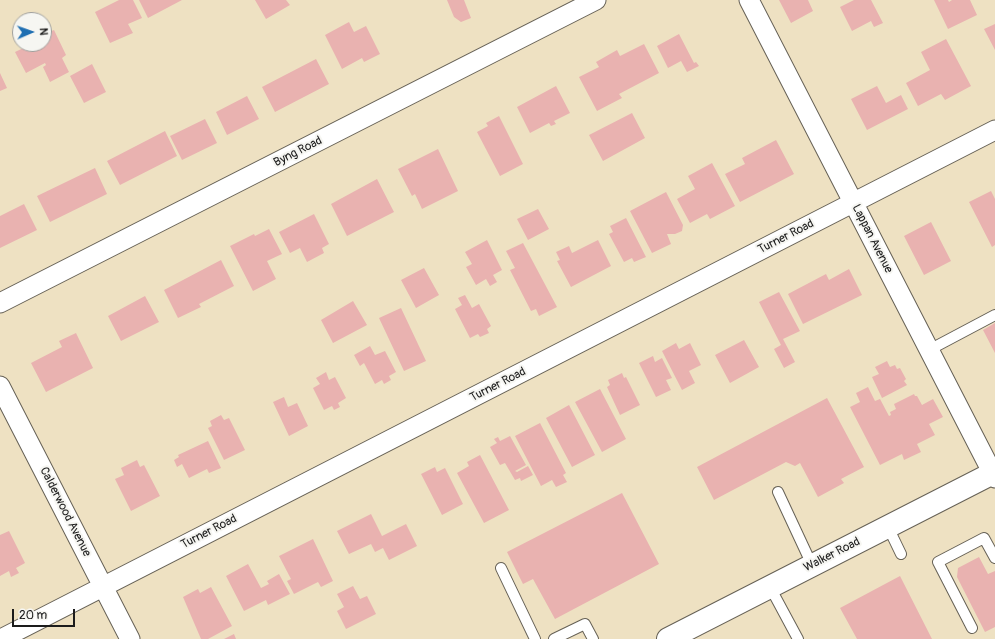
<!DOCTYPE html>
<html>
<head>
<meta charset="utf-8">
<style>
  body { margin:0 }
  #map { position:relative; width:995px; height:639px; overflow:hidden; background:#eee1c2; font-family:Pangolin,sans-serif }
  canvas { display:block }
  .north { position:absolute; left:12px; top:12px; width:40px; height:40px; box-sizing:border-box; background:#f6f6f2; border:1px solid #9f9f9c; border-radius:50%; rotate:88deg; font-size:11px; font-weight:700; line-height:16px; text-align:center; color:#1c1c1c }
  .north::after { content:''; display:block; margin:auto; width:14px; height:18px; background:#1f6fb2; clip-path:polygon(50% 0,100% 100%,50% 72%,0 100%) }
  .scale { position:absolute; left:12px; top:609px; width:63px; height:18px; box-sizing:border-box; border:2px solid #1c1c1c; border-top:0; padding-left:5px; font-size:12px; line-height:14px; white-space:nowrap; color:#1c1c1c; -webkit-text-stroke:3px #f6f6f2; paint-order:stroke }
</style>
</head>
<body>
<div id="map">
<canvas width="995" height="639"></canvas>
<div class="north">N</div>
<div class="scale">20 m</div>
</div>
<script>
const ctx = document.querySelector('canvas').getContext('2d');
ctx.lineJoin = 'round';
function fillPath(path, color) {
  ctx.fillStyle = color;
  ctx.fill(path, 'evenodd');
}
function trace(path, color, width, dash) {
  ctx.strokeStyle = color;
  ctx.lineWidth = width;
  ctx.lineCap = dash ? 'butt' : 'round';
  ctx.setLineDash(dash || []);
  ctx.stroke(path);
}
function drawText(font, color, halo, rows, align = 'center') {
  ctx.font = font + ' Pangolin,sans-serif';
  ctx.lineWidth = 4;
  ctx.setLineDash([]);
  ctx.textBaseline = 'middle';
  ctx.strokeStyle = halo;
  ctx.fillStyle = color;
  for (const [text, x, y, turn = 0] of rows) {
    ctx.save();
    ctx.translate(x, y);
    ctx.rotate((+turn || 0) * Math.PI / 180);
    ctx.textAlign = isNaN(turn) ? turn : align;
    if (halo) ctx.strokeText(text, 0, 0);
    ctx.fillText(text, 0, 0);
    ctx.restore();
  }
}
const building = new Path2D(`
  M119,0H133L142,18L128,24L133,33L110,43L95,12Z
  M139,0H182L148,18Z
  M255,0H286L290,5L266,19Z
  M447,0H464L471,18L461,22L454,17Z
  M779,0H808L813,11L791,23Z
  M854,0H871L883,23L874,27L871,21L852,31L840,7Z
  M934,0H948L949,2L952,0H970L977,15L948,29Z
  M349,22L354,32L366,26L380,54L364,62L362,58L342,69L325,35Z
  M995,24V50L984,29Z
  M46,30L47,33L54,30L66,55L62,58L69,72L50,82L43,67L46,65L45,63L26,73L15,52L32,44H44V31Z
  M679,34L694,63L696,62L699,66L687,72L681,61L668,68L657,46Z
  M946,39L971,86L945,100L941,94L918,106L906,83L930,70L921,52Z
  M644,44L659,73L619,94L622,98L597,111L579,77L599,67L596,62L617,50L620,56Z
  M316,59L329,84L275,112L262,87Z
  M92,64L106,92L84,103L70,76Z
  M0,73L7,88L0,91Z
  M556,86L570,113L554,121L556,124L551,126L549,123L530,133L517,107Z
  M877,86L886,103L901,95L908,109L867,130L851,99Z
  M247,96L259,119L227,135L216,112Z
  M632,113L645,138L603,161L589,135Z
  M499,116L523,164L500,176L477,132L488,126L486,123Z
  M205,119L217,143L182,160L170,136Z
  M165,131L177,156L120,185L107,161Z
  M776,140L794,174L740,202L725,174L745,164L742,158Z
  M438,149L458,191L422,209L415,194L412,196L398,169Z
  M712,163L735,206L710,219L707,214L690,223L677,199L695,189L688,176Z
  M95,168L107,194L50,222L37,196Z
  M377,179L394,212L347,236L331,204Z
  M991,191L995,199V245L992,247L969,202Z
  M666,192L683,225L682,231L675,234H667L671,244L652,253L630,211Z
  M24,204L37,230L0,248V216Z
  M538,209L549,229L528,240L517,219Z
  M314,214L329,244L322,248L324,253L307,262L300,248L290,253L279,232Z
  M626,218L646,257L634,262L632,258L624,262L609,234L613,232L610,226Z
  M931,222L951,261L924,275L904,236Z
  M269,229L282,254L267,261L276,279L253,291L230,246L254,234L255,236Z
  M487,240L502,270L493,275L497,282L490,286L486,279L476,285L466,267L472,264L465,252Z
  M598,240L611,266L571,287L557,261L560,260L556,252L569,246L572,253Z
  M523,243L557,307L539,316L536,309L531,311L510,270L515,268L506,251Z
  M221,260L234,286L199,304L201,307L178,318L164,290Z
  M424,268L439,295L416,308L401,280Z
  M849,269L862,295L803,324L788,294L826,274L829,280Z
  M779,292L800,331L783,339L795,362L784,368L774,349L781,345L759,302Z
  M465,295L472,308L479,304L491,326L487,329L489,333L480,337L478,334L470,338L455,309L462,305L458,298Z
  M145,296L159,322L121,341L108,316Z
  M353,301L367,325L333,343L321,320Z
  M401,308L426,361L404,371L379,318Z
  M995,323V353L983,330Z
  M76,333L93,368L46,392L31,363L62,347L59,341Z
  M744,340L759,367L730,383L715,355Z
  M676,343L679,349L690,343L701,365L689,371L695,383L682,390L662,351Z
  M370,346L375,355L385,351L396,372L389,376L391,380L384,384L382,380L375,384L364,363L360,366L354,355Z
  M653,356L655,362L662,358L672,378L666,380L671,390L656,397L639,363Z
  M887,361L890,367L895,365L897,369L900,368L906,379L904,381L907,385L882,398L872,377L879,374L875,367Z
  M326,372L329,380L335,377L346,398L338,403L340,407L334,410L332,406L324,410L313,388L320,384L316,378Z
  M622,373L624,378L626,377L640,405L620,415L607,387L610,385L608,380Z
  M868,387L875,401L880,399L889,416L891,415L890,412L896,409L894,404L914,394L915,396H917L922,405L933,399L943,417L929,424L935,435L917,444L921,452L904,460L902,454L880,465L850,407L860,402L856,393Z
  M600,389L626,439L602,452L575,402Z
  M284,397L288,407L297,403L308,426L289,436L273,402Z
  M827,398L864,467L841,479L844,483L818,497L800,463L795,466L786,462L714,500L697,467Z
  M569,405L595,455L572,467L546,418Z
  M221,415L224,420L229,418L245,450L224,460L208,428L212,426L210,421Z
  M540,423L566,473L563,475L567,482L556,487L552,480L541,486L515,436Z
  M510,436L526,465L515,471L517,472L528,466L533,475L521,481L520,478L515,480L505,463L500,465L490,447L497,443L494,439L498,437L500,441Z
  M208,441L221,468L209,473L207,469L189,478L182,464L177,467L174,460L179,457L178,455Z
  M480,455L509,510L484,523L457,473L469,466L467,462Z
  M137,460L140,467L144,465L160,496L131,511L115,479L124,475L121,468Z
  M435,467L437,472L445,468L463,504L442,515L421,474Z
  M622,493L659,564L555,619L533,579L523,584L507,552Z
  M371,514L382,536L406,524L417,546L389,560L383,548L375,552L371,544L349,554L337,531Z
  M9,531L25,563L16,568L19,573L11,577L9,571L0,576V535Z
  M313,539L333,581L321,587L318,582L294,594L287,581L291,579L279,556Z
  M979,557L988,574L995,571V627L985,632L957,577L958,568Z
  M248,564L261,588L269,584L267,581L279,574L290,594L268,605L266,600L244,611L226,576Z
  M900,576L932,639H857L840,608Z
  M353,586L360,599L367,596L376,614L346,629L337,611L344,607L337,594Z
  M211,587L232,626L208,639H201L183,597L198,589L200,593Z
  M234,634L236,639H224Z`);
const lane = new Path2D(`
  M929,350L995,315
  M778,492L812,565
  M888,527L901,554
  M501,568L535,639
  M770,587L798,639
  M972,628L938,562L984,538L995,558
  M554,639L585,624L593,639`);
const street = new Path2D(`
  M749,0L995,478
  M0,303L596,0
  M0,386L130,639
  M1,639L995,130`);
const secondary = new Path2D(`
  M668,639L995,472`);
const streetNames = [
  ["Byng Road",298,152,-27],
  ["Turner Road",786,237,-27],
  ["Lappan Avenue",872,239,63],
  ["Turner Road",498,385,-27],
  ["Calderwood Avenue",65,512,63],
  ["Turner Road",209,532,-27],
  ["Walker Road",832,555,-27]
];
fillPath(building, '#e9b2b0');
trace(lane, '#666156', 12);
trace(street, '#666156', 21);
trace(secondary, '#666156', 24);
trace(lane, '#fff', 10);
trace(street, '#fff', 19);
trace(secondary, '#fff', 22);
drawText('12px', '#1c1c1c', '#f6f6f2', streetNames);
</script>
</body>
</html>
